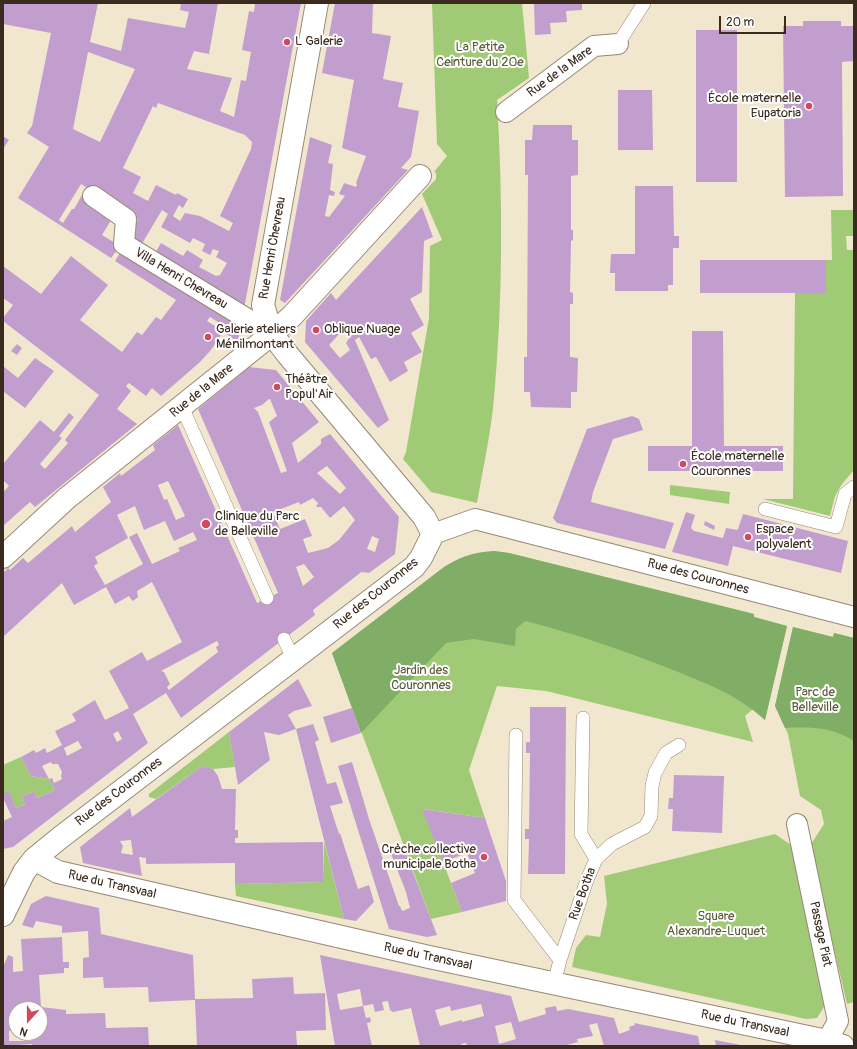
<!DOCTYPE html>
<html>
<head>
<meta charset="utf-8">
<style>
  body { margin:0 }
  #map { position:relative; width:857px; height:1049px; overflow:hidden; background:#f1e7ce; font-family:Pangolin,sans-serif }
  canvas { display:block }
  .frame { position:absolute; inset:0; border:4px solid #3b2a1e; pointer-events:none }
  .north { position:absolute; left:8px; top:1001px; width:40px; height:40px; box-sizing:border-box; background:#fff; border:1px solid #b1aaa5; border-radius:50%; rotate:201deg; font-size:11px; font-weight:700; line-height:16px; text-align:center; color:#3b2a1e }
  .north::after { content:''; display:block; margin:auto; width:14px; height:18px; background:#d1495b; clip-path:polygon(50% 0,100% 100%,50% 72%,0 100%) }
  .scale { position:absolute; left:719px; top:16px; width:67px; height:18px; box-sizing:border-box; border:2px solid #3b2a1e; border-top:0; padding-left:5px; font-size:12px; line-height:14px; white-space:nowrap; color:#3b2a1e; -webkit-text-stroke:3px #fff; paint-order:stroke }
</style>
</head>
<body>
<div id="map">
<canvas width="857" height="1049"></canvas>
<div class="frame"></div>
<div class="north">N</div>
<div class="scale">20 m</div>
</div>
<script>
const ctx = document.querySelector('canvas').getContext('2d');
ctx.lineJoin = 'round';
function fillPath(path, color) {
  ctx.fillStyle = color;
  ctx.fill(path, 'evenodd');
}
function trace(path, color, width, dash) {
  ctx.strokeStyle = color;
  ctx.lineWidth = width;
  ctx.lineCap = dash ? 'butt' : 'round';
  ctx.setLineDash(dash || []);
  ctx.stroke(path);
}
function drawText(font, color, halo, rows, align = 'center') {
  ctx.font = font + ' Pangolin,sans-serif';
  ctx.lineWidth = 4;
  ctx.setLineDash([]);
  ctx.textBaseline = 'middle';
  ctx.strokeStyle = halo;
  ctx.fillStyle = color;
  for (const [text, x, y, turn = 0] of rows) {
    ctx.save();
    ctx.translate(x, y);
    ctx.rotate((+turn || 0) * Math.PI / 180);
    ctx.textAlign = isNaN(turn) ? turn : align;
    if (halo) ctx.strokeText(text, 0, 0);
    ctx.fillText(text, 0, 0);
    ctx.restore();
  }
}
const green = new Path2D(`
  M432,3H522L529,78L497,100C503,199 503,299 494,398C491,433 483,468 477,503L431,492L403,459L406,452L429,318L430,246L442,240L422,194L436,179V173L434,172L447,156L437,144Z
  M831,210H854V236H846L847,250H854V470L842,484L835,496L830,516L763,499H793L795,293H826V260H832Z
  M670,485L730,492L729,504L670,495Z
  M494,551L509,553L754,614V617L787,626L765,720L753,709L745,716L753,742L546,691L497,686L469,770L485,818L423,809L462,912L431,919L332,653L444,567C463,556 471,553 494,551Z
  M793,627L833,637L834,633L854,638V1002L847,1004L821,893L811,844L824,824L821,810L800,796L788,734L775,706Z
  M229,732L235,767L213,769L202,766L156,799L149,797V794Z
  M21,757L31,776L49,779L55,790L37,798L34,791L22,797L25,804L16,808L9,792L3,794V765Z
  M775,834L794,847L827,1002L817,1018L806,1019L572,967L576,948L586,935L600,937L607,904L604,876Z
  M324,841L344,919L236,896L235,884L324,882Z`);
const forest = new Path2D(`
  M494,551L509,553L754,614V617L787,626L765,720C737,695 712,686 678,672C628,652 577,634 525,621L516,629L515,646L474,639L446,643L361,733L332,653L444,567C463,556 471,553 494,551Z
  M793,627L833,637L834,633L854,638V741C832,727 810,727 785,728L775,706Z`);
const building = new Path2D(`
  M3,3H49L53,4V3H98L90,42L121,51L128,18L185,28L189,12L180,10L181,3H218L209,54L194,51L187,69L232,78L220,111L234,117L241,80L246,81L251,52L242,50L249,11L254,12L255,3H301L244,309L154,255L161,243L183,256L187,250L203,260L199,267L216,276L220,275L227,263L216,257L219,251L213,249L210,255L202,251L205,244L193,238L190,243L161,227L168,214L162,210L140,247L127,239L138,219L81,184L59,220L63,223L72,209H74L82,195L113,217L102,235L120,246L111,258L18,198L49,147L27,133L32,126L51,33L3,24ZM88,52L135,69L100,142L73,129ZM158,103L245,135L252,142L251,149L220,216L233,223L229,231L200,216L185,213L180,221L173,216L179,205L183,208L188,199L177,193L176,195L156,185L148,201L133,193L141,177L123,168L153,106L156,108Z
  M335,3H373L372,33L391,36L383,79L403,83L398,107L419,111L411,157L401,168L408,170L285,303L280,300L310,137L332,145L328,163L333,164L330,190L335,192L334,196L329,195L325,216L329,217L345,196L339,194L344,183L356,187L357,184L356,183L366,156L342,148L354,80L322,73Z
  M534,3H582V10L566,11L567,22L550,23L551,34L535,35Z
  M803,21H841V26H854V61L842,62L843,196L785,197L783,26H803Z
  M696,30H737V182H696Z
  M618,90H652L653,150H618Z
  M533,125H572V140H578V175L571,176V230H573V240L571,241L570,292L573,293V304H570V357L578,358L577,392H571V408L531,407L530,392H524V357H527L528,175H525V140H532Z
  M3,136L9,140L3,149Z
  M635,186H673L674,236H679V248H673V285H668V291H615V273H610L611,254H635Z
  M422,207L433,237L424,241L422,292L410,299L424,325L411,333L422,352L404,362L408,371L390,382L376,357L371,359L359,337L355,340L389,420L378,428L305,342L306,321L331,293L336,300ZM349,327L352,334L346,343L350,350L340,358L329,345L342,331Z
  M123,248L241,323L238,342L223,332L211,350L200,362L161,396L152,388L146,396L129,383L126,386L131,391L117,409L137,424L35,507L30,502L3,526V492L9,486L3,480V464L40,420L54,432L69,413L74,417L59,436L62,438L40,464L45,469L68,443L65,440L99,395L3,321V318L13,305L3,298V266L41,294L71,256L108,285L80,320L122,352L137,332L142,335L156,317L161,320L176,300L115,261ZM210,317L218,322L215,326L207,321Z
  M700,260H826V293H700Z
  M692,331H723L724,446H783V471H648V446H692Z
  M17,344L22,348L17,355L11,351Z
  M35,358L54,371L25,408L4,392L3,393V366L18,378Z
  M249,367L276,370L319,422L292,443L298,463L321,444V439L330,434L399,517L395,554L369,573L362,572L360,573L313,610L315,615L181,718L166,693L133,714L148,743L13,847L3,849V821L12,817L3,798V794L9,791L16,808L25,804L22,797L34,791L37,798L55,790L49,779L52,778L54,783L62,779L61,776L62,772L58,764H52L51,762L42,766L49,779L31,776L21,757L34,750L36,753L45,748L47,753L62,745L55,731L76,721L72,714L95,700L105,720L129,708L109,671L142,652L147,661L182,642L152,582L137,591L138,597L133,601L131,599L129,596L115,604L106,587L74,605L62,583L3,637V573L8,568L10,570L23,558L28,563L72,526L75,532L111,502L103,487L120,473L121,476L155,450L153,445L178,425L257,603L278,593L198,409ZM269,399H270L277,416L269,422L287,471L281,473L258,412L254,408L262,405ZM327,466L346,488L340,494L317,473ZM168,481L185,516L176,520L167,499L164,500L158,485ZM313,498L318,503L316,507H321L330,518L344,506L355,520L339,540L328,548L308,553L303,539L312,536L305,519L280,529L273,512L299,502L300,505ZM135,506L144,530L165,521L174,541L193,532L197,540L178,548L180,551L152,564L137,533L129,537L143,564L105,585L94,566L98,563L95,557L128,538L117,515ZM372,536L379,539L375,552L367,549ZM304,564L314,577L303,586L296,567ZM217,641L219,645L216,647L218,652L169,690L167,687L170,684L164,672L161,671ZM118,731L122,739L117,742L113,734ZM78,741L82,748L67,756L64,748Z
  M632,416L639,419L643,430L613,439L593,492L591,502L674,523L665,549L557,523L553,518L587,429Z
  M686,512L695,515L691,528L694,531L723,538L726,528L737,530L738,529L743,514L848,541L841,573L733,546L728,566L672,552Z
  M705,521L715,526L714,530L704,525Z
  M298,679L312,706L294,711L288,715L296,729L279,735L264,732L270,760L238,785L229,732Z
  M530,707H566L565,874H528L529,839H525V829H529L530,753H526V742H530Z
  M352,708L361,733L331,743L323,717Z
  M313,724L319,740L315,742L327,784L336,782L343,803L330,806L339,834L340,833L358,889L369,885L374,902L356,921L344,919L296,729Z
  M352,762L369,819L399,906H400L402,911L410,908L406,892L390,851L403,846L437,935L427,937L389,929L338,766Z
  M202,766L213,769L218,776L222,789H236L235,830H238V838H235V843L323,842L324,882L235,884V863L146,864V858L139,857L142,876L83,863L80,847L130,808L132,817ZM131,840L133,855L121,853L123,846L120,841Z
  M674,775L724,776L722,833L672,831L673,809H668L669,798H673Z
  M422,809L485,818L506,881V901L462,912L451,883L475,873L467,853L443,862Z
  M46,896L99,908L101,934L193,955L195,999L253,998L252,979L293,977L294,994L325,993L326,1030L296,1031L297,1046H197L195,1000L149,1002L148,987L104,988L103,977L83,978V958L89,957L88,931L62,933V926L36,921L33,928L22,925L31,904Z
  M62,937L63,962H69V968H64V973L39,975L41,1007L66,1010V1014L105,1013L106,1028L148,1027L149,1046H32V1044L3,1046V967L8,955L13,957V972L23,971L21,939ZM16,1009H40V1033H31V1041H9V1031H16Z
  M320,955L511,996L519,1022L546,1014L545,1008L556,1006L557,1011L568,1009L614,1018L619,1034L630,1030L629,1027L635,1025L634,1023L698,1036L700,1046H604L597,1023L589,1025L593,1036L577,1039L578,1042L563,1046H467L466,1043L461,1044V1046H420L411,1008L393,1012L390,1010L388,1001L382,1002L384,1010L375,1012L373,1004L363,1006L360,989L337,994L340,1010L363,1006L366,1018L370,1017L371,1022L367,1023L372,1046H335ZM481,1004L484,1016L462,1022V1020L440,1026L435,1010L450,1006L451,1011L455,1010ZM511,1022L516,1039L499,1044L495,1026Z
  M715,1040L741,1045V1046H716Z`);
const service = new Path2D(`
  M618,44L644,3
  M182,407L267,598
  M765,509L836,527L845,494L854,487
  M284,639L293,659
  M583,718L581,834L596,859
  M516,735L514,900L560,960
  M554,984L560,960L587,880L596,859L612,844L645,827L651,816L652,786L655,773L666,753L679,745`);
const pedestrian = new Path2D(`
  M506,112L594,46L618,44
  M93,196L126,219L124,244L272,334
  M433,534L475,519L854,617
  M797,824L838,1021L827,1041`);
const minor = new Path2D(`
  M3,557L67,498L272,334L292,316L420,176
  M34,859L58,872L429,957L827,1041L843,1046
  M3,915L24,872L34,859L61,837L414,567L421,558L433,534L424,517L288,355L272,334L263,305L317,3`);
const markers = [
  [287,42,4,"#d1495b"],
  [809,106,4,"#d1495b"],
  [316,330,4,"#d1495b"],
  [208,337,4,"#d1495b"],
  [277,387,4,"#d1495b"],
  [683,464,4,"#d1495b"],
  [206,524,5,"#d1495b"],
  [748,537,4,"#d1495b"],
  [484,857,4,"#d1495b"]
];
const poiNames = [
  ["L Galerie",295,42],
  ["École maternelle",801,99,"right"],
  ["Eupatoria",801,114,"right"],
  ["Galerie ateliers",216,330],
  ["Ménilmontant",216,345],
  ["Oblique Nuage",324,330],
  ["Théâtre",285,380],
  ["Popul'Air",285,395],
  ["École maternelle",691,457],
  ["Couronnes",691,472],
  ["Clinique du Parc",215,517],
  ["de Belleville",215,532],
  ["Espace",756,530],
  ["polyvalent",756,545],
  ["Crèche collective",476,850,"right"],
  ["municipale Botha",476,865,"right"]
];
const parkNames = [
  ["La Petite",480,48],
  ["Ceinture du 20e",480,63],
  ["Jardin des",421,671],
  ["Couronnes",421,686],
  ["Parc de",815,693],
  ["Belleville",815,708],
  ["Square",716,917],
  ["Alexandre-Luquet",716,932]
];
const streetNames = [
  ["Rue de la Mare",560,72,-36],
  ["Rue Henri Chevreau",273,248,-80],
  ["Villa Henri Chevreau",181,279,31],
  ["Rue de la Mare",202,391,-39],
  ["Rue des Couronnes",698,577,15],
  ["Rue des Couronnes",376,594,-39],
  ["Rue des Couronnes",119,792,-37],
  ["Rue du Transvaal",112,885,13],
  ["Rue Botha",583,894,-70],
  ["Passage Piat",820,934,78],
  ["Rue du Transvaal",428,957,12],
  ["Rue du Transvaal",745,1024,12]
];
fillPath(green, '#a1ca76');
fillPath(forest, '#80ae67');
fillPath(building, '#c29ecf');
trace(service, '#968876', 14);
trace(pedestrian, '#968876', 22);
trace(minor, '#968876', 24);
trace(service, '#fff', 13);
trace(pedestrian, '#fff', 20);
trace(minor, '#fff', 22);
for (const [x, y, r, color] of markers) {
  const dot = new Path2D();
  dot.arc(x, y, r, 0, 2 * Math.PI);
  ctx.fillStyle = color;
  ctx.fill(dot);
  trace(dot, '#fff', 1.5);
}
drawText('13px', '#3b2a1e', '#fff', poiNames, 'left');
drawText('13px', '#5a5a38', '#fff', parkNames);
drawText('13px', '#3b2a1e', '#fff', streetNames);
</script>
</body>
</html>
